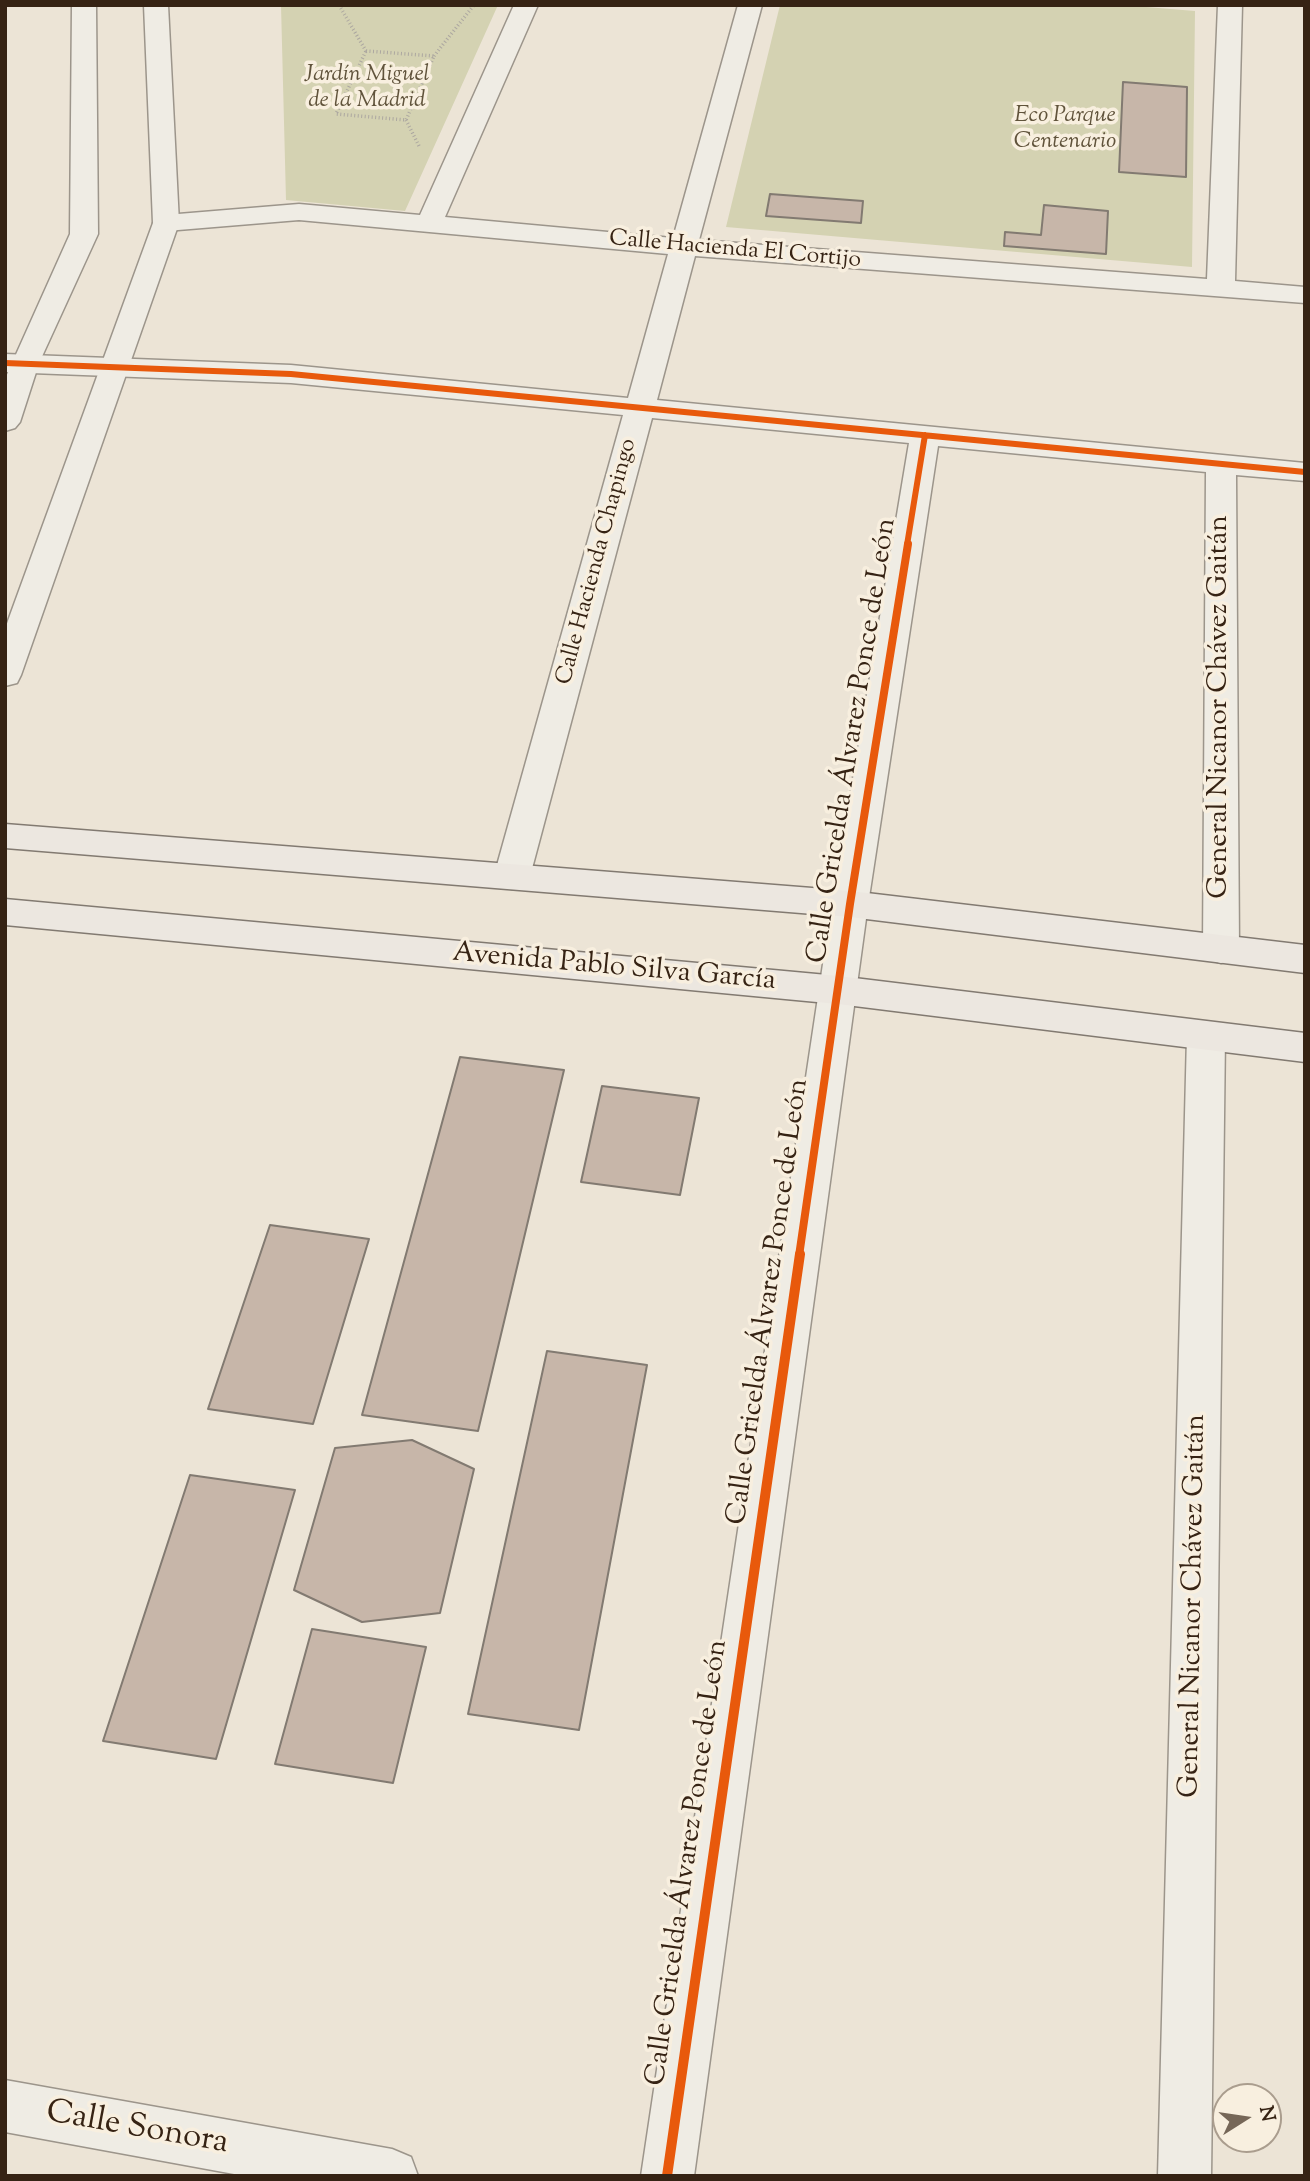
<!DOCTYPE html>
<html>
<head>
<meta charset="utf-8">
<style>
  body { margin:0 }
  #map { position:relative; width:1310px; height:2181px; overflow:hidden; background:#ece4d6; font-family:"Sorts Mill Goudy",serif }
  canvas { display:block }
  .frame { position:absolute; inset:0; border:7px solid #362314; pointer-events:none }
  .north { position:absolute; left:1212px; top:2083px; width:70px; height:70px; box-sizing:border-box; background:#f8efdf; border:2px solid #aa9d8e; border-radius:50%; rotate:78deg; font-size:19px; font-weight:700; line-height:28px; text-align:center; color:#362314 }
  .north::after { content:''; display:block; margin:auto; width:24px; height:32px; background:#766758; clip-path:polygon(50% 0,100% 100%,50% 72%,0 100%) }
</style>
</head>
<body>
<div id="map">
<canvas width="1310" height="2181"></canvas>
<div class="frame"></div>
<div class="north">N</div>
</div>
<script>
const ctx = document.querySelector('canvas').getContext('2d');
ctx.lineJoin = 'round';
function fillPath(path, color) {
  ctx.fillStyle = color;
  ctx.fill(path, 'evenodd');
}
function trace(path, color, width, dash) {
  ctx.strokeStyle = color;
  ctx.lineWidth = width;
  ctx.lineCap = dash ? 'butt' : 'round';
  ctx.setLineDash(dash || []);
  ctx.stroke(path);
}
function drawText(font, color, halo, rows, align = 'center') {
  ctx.font = font + ' "Sorts Mill Goudy",serif';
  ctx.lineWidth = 7;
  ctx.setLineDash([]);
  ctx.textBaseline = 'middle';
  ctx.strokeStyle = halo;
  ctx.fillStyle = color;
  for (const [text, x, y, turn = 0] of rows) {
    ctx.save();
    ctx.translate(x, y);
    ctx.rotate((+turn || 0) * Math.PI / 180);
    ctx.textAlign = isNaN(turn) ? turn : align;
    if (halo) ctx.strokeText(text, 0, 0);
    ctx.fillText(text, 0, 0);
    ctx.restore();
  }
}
const green = new Path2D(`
  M281,5H498L405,211L286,200Z
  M780,5H1122L1195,11L1192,267L726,227Z`);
const building = new Path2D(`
  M1123,82L1187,87L1186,177L1119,172Z
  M770,194L863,201L861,223L766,216Z
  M1044,205L1108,211L1106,254L1004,246L1005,232L1041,235Z
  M460,1057L564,1070L478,1431L362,1415Z
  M602,1086L699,1098L680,1195L581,1182Z
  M270,1225L369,1239L313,1424L208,1409Z
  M547,1351L647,1365L579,1730L468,1714Z
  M412,1440L474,1469L440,1613L362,1622L294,1590L335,1448Z
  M190,1475L295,1490L216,1759L103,1741Z
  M312,1629L426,1647L393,1783L275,1764Z`);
const path = new Path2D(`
  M339,5L366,51
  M366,51L434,56L406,120L336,114Z
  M434,56L474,5
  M406,120L420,148`);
const minor = new Path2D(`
  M514,5H538L445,217L673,238L738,5H762L699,240L1207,279L1218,5H1242L1235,281L1305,287V303L695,256L657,400L1305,463V481L1236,475L1239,949L1234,959L1221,963L1208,959L1203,949L1206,472L938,446L868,904L694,2176H641L832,904L909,443L652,418L530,876L525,885L512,889L499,885L494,876L623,415L291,383L5,372V354L291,365L628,398L668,254L299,220L166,231L156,229L153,223L156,217L166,215L299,204L420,215Z
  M1206,1022L1219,1026L1225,1036L1211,2176H1158L1187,1036L1193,1026Z
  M5,2080L392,2149L411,2157L418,2176H245L5,2132Z`);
const tertiary = new Path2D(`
  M72,5H96L98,234L39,363L20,422L15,428L5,431V379L70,234Z
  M144,5H168L179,223L21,675L17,683L5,686V629L153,223Z`);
const primary = new Path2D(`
  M5,824L850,891L1305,945V973L850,917L5,848Z
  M5,899L838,976L1305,1033V1062L838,1004L5,925Z`);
const cyclewayFar2 = new Path2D(`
  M5,363L291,374L1305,472
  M907,545L925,435`);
const cyclewayFar1 = new Path2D(`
  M799,1256L850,904L908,544`);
const cycleway = new Path2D(`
  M667,2176L800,1254`);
const farParknames = [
  ["Jardín Miguel",367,76],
  ["de la Madrid",367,102],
  ["Eco Parque",1065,117],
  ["Centenario",1065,143]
];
const farStreetnames = [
  ["Calle Hacienda El Cortijo",735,251,5],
  ["Calle Hacienda Chapingo",598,562,-75]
];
const streetNames = [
  ["General Nicanor Chávez Gaitán",1221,707,-90],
  ["Calle Gricelda Álvarez Ponce de León",854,741,-81],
  ["Avenida Pablo Silva García",614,969,5],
  ["Calle Gricelda Álvarez Ponce de León",770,1302,-82],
  ["General Nicanor Chávez Gaitán",1195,1606,-89],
  ["Calle Gricelda Álvarez Ponce de León",689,1863,-82]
];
const nearStreetnames = [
  ["Calle Sonora",137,2130,10]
];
fillPath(green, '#d4d2b2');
fillPath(building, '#c7b6a9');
trace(building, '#827a71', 2);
trace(minor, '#9c958b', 3);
trace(tertiary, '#9c958b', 3);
trace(primary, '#827a71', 3);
trace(path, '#aca7a0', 3.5, [1, 2.5]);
fillPath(minor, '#efece4');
fillPath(tertiary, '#efece4');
fillPath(primary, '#ece7e0');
trace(cyclewayFar2, '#e8590c', 6);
trace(cyclewayFar1, '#e8590c', 8);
trace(cycleway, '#e8590c', 10);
drawText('italic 23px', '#60533b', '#f8efdf', farParknames);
drawText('23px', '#362314', '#f8efdf', farStreetnames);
drawText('28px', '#362314', '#f8efdf', streetNames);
drawText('33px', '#362314', '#f8efdf', nearStreetnames);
</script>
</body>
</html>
